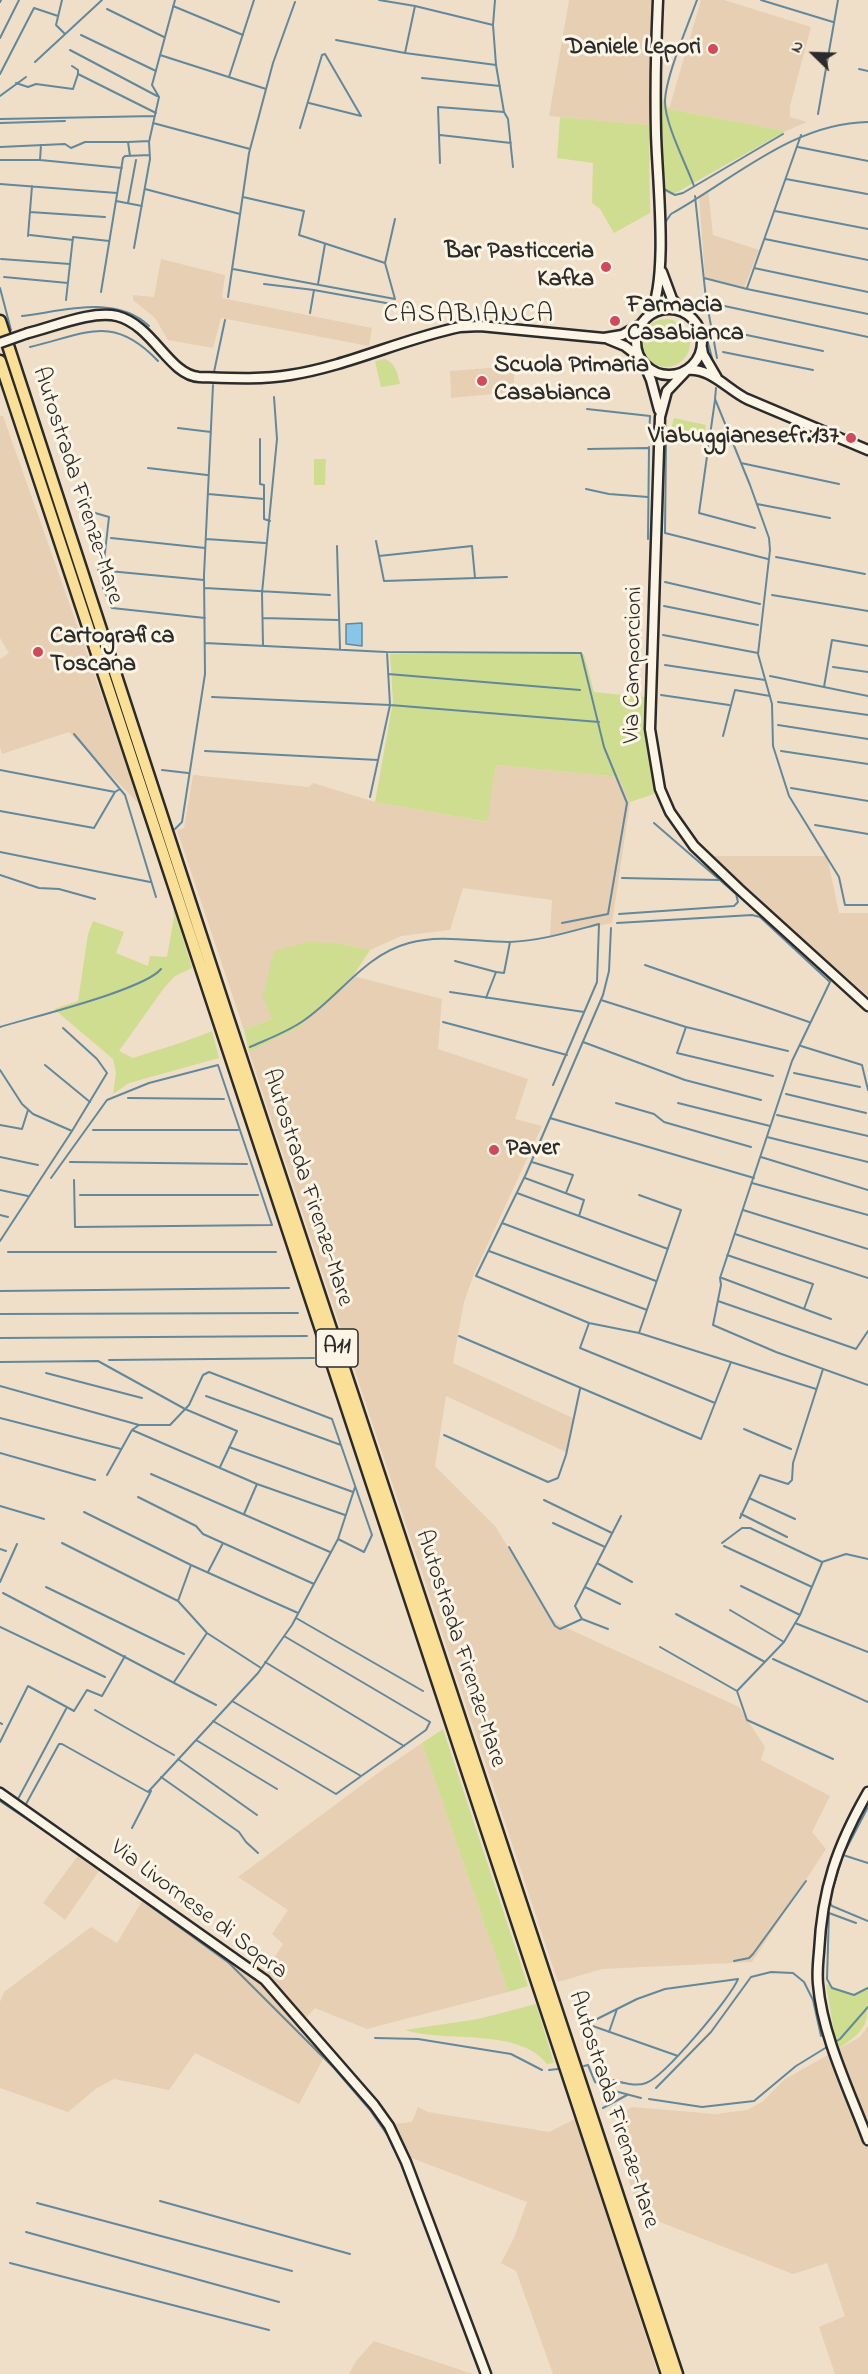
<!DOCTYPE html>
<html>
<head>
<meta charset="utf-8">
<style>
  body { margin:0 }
  #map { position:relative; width:868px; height:2374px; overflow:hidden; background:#efdfc8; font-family:"Indie Flower",sans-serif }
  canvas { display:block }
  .north { position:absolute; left:784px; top:24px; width:60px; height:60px; -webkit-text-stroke:4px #fcf5e5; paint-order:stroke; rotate:293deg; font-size:16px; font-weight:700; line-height:24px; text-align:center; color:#2b2b2b }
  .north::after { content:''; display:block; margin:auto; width:21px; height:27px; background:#2b2b2b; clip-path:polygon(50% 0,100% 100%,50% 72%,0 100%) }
</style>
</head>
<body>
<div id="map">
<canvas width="868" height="2374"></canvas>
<div class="north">N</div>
</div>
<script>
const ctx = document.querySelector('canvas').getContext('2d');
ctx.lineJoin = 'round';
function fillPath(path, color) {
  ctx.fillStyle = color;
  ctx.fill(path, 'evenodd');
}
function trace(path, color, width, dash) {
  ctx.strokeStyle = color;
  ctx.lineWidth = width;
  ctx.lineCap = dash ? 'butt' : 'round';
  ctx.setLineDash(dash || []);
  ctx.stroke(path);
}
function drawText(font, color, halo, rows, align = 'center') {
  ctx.font = font + ' "Indie Flower",sans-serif';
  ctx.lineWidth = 6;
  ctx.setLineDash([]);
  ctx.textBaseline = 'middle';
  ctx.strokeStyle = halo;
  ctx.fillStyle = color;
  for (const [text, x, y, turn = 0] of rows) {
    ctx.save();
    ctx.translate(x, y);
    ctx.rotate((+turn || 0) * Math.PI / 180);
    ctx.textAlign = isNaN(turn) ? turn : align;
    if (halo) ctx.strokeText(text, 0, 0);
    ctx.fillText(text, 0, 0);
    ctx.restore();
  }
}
const built = new Path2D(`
  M569,0H653L649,125L549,116Z
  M701,0H724L811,27L790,106V117L807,122L786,131L669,109Z
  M708,190L713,235L759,250L744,288L705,277L699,196Z
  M161,259L225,275L222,298L372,328L369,346L221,318L213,348L168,340L155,318L133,300V295L154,297Z
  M514,366V392L451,398L450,371Z
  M0,416H3L141,806L69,732L2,754L0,747V659L9,653L0,638Z
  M496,765L620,777L630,802L612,923L550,936L552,900L463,888L450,930L401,936L370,950L338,943L272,1019L244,1030L177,830L184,828L193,775L309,787L313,783L375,802L486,822Z
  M714,856H827L839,913H868V996L778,917Z
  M353,976L442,999L438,1049L528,1079L515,1119L542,1126L474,1274L464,1302L453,1363L573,1418L566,1452L446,1396L435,1466L495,1526L551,1617L558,1624L739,1707L765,1747L761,1760L830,1796L812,1832L826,1849L752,1962L602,1969L558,1982L249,1052L300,1027Z
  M422,1743L508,1992L367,2029L315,2008L305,2019L329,2048L299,2104L195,2053L169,2090L114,2079L97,2088L68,2112L0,2088V2002L4,1992L91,1927L117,1943L148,1891L220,1943L266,1971L283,1944L272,1934L288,1910L238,1877L378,1773Z
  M80,1853L101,1868L65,1920L43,1903Z
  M868,2026V2374H835L819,2327L845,2316L827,2263L793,2274L642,2215L630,2184L617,2116L632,2107L715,2114L747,2110L762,2102L785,2079L860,2037Z
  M418,2107L428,2112L549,2132L575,2119L658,2374H553L516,2271L501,2263L514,2238L527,2202L409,2157L393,2124L412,2122Z
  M374,2341L473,2374H349L356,2361Z`);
const green = new Path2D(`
  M659,93L669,109L786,131L672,195L660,189Z
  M560,117L649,125L650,213L614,233L600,209L592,203L593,163L557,158Z
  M642 343a24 24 0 1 1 48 0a24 24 0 1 1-48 0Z
  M385,359C396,364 397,372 400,384L381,387L375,361Z
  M674,418L706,425L702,441L670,434Z
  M314,459H326L325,485H314Z
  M390,654H584L594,692L643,697L655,695L654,794L630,802L619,777L496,765L487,822L375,802L393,701Z
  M173,909H174L192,968L175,976L164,988L119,1051L133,1058C160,1049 186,1042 212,1031L219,1058L129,1083L113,1094L116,1073L113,1059L54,1009L78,1001L88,934L93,921L124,932L116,953L148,966L150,956L167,957L174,917Z
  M307,942L338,943L370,950L353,976L300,1027L249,1052L244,1030L272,1019L263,997L274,951Z
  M443,1729L528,1986L508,1992L422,1743Z
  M826,1984L854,1994L868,1986C868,2027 868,2028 837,2050Z
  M536,2004L554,2063L547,2064C519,2027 444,2043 405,2030L478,2019Z`);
const water = new Path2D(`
  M362,623V646L346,644V624Z`);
const stream = new Path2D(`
  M62,0L56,25L65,34
  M379,0L415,6L493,25
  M495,0L493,25L496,65L504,112L508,119L513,167
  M761,0L833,22
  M0,2L1,0
  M173,6L243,35
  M107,9L164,37
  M81,35L156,71
  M0,38L19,0
  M336,40L405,53L496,65
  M70,50L157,96
  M405,53L415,6
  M160,55L266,89
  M35,62L102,0
  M859,69L868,71
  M0,74L34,8L58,16
  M78,74L156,113
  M229,77L254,0
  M422,78L500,86
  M16,83L28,87L36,84L73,89L78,74V70L72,66
  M0,96L26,77
  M309,103L361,116
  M818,114L838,0
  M0,119L155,116
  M0,123L65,121
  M153,123L250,149
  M300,128L322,55L325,54L361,116
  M440,135L511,143
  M0,147L65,144L71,148L85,142H128
  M798,147L868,161
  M130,156L128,142L149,141
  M0,160H40L122,168
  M40,160L41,145
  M440,163L438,107L504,112
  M786,179L867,194
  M0,184L117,193
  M694,186C686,164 665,124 665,102C665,78 688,25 697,0
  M662,188L675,195L683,193L783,134
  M145,189L240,214
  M695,196L706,299L717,358
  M243,197L304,211L299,235L385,263
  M116,201L142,206
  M128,203L136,160
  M775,211L868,229
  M30,212L105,217
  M664,224L671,214C734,179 793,123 868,122
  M30,235L73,240
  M28,236L32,186
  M765,239L868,260
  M134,248L150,159L149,142L159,97L152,85L175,0
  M1,259L70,264
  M754,268L868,292
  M233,269L395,299L385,263L395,219
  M4,277L68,283
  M704,278L747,289L868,314
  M264,284L314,290L408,307
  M318,284L325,244
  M0,288L11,330
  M747,288L801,135
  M101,292L123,158L125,156L150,155
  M228,297L249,153L273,63L295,2
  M66,300L73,237L109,241
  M680,302C702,323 705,329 712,358
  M706,302L868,337
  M310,313L314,290
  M22,316C64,311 116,294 149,326
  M718,329L823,351
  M30,347C86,334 113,313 158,361
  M723,352L813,370
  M214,372L225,320
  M716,388L715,399L750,485L769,538L770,550L758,654L772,704L773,746L789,796L839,877L845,905H868
  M715,400L699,513L755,528
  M587,409L650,416L649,437
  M178,428L211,432
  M260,439V484L264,485V519L270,521
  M666,441L665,533L768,559
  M588,449L648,448
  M741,463L839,484
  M148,468L207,475
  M586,489L609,494L648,497
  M208,494L264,499
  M757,504L830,518
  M78,508L109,517L103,570V588L112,608L205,618
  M111,538L205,548
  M206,539L265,543
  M648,539L649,447
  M376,541L384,581L507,577
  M337,546L340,649
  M379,556L472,546L475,578
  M776,557L865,574
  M98,570L204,580
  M665,582L760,604
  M205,588L330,595
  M772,595L868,611
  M664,606L758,625
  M263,618L338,620
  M663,635L758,653
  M205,643L386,652L581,653L604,747L627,803L608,914L562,923
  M263,645L262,593L277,439L274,397
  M665,665L765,680
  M833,667L868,672
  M388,674L580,690
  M770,676L868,696
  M824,687L832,640L868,646
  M661,695L729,705
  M212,697L390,705L599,722
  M778,702L868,715
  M778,725L868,739
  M74,734L125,795L156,897
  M723,736L735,690L770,696
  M205,751L378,760
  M781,751L868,764
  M0,770L115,792
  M162,770L188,773
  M791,788L868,801
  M370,797L390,705L387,652
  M0,811L94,828L115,792L120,789
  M815,825L868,834
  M175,829L182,822L205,674L204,575L213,385
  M0,852L150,882
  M0,875L39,888L59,889L95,899
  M622,878L719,880
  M619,914L734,906L738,902L736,894L654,823
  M617,923L752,915L760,917L830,982L792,1061L720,1278L721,1285L713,1325L776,1352L868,1385
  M611,928L609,971L603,995L526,1174L476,1276L589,1323L639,1333L816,1389
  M455,961L496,972
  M645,965L809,1022
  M450,992L584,1012
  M486,998L496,972L504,973L510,942
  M601,1000L686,1027L788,1051
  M443,1022L567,1055
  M0,1027C32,1017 144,990 161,969
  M686,1027L677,1053L773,1076
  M583,1042L685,1080L761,1100
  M801,1046L862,1065L868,1090
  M250,1047C268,1039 287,1032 303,1021C340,996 364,955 409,943C441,934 476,942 509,942C540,941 569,932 599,924L597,982L553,1085
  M45,1065L90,1102
  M0,1070L22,1104L33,1114L72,1131
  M794,1073L860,1087
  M786,1094L866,1113
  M128,1098L224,1099
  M616,1103L654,1114L664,1122L751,1147
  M678,1103L770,1126
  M777,1115L868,1136
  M550,1118L754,1178
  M0,1125L22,1129L28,1110
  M93,1130H238
  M767,1137L868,1162
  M0,1157L38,1165
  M761,1157L868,1190
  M70,1162L247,1164
  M532,1162L573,1175L566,1193
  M51,1178L107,1100L149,1083L218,1065L272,1225L75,1227L74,1180
  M525,1178L584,1200L579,1216
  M752,1183L868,1215
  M0,1190L28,1196
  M517,1193L668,1249
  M80,1195H258
  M743,1210L868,1249
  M0,1215L8,1217
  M502,1223L656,1281
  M735,1234L868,1278
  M0,1241L72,1131L107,1073L97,1059L63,1028
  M489,1251L647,1310
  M8,1252H276
  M727,1255L813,1284L804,1309
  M722,1278L831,1319
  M0,1291L289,1288
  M718,1301L856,1349L868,1331
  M0,1314L298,1313
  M589,1323L580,1348L715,1403
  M639,1333L681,1210L639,1195
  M459,1336L701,1439L731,1362
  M0,1338L307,1336
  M109,1360L314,1358
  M0,1362L98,1361L185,1409L237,1431L220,1467
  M46,1373L142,1398
  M0,1386L139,1425
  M206,1396L341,1445
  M0,1418L121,1449
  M744,1429L791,1449
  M132,1430L257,1484L345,1515
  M444,1435L548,1482L558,1478L566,1455L580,1389
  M229,1447L353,1492
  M0,1453L95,1480
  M151,1474L330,1552
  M107,1475L132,1430L139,1425H170L189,1405L203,1375L209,1372L332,1419L372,1535L364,1552L338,1539
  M138,1497L196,1526L203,1534L314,1584
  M749,1498L795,1519
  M544,1500L612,1533
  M0,1506L44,1519
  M84,1512L191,1565L298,1613
  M244,1514L257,1484
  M741,1514L787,1537
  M740,1518L760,1475L788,1484L792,1480L793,1463L823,1369
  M553,1523L605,1547
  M62,1543L178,1601L207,1633L261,1668
  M722,1543L742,1528H750L822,1562L846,1554L868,1559
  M724,1546L812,1587
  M509,1547L555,1626L560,1629L582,1619L608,1629
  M0,1549L6,1551
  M597,1563L632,1582
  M208,1572L223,1543
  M0,1582L17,1544
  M741,1586L800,1615
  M46,1587L184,1654
  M585,1587L620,1604
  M3,1593L216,1705
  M178,1601L191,1565
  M730,1610L784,1642
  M676,1614L765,1662
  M296,1618L423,1691
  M582,1619L575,1606L621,1516
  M795,1623L868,1652
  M0,1627L105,1677
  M660,1647L737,1691L747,1720L833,1759
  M773,1659L868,1702
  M265,1662L404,1746
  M174,1682L207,1633
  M737,1691L784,1642L800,1615L822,1563
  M232,1701L361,1776
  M95,1710L174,1755
  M213,1721L336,1794L426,1730L430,1722L284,1636
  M0,1723L2,1724
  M196,1740L277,1789
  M0,1742L28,1686L74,1711L87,1690L102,1696L125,1656
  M178,1759L257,1815
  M161,1777L239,1832L246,1842L258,1853
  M0,1787L18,1799L66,1709
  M0,1801L63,1843L229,1963L334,2068L370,2110L388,2136L394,2149
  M26,1804L59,1744H62L148,1792L258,1673L292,1625L338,1539L355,1487
  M868,1807L843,1855L829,1901L832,1906L868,1921
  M132,1828L151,1791
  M843,1855L868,1863
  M856,1923L829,1913L827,1979L832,1988L854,1995L868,1988
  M734,1961L749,1958L753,1954L806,1881
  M587,2024L637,1999L665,1989L738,1979
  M587,2024L678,2056
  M609,2032L617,2009
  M375,2038L418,2039L511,2054L542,2070
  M584,2066L588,2065L595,2082L607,2089L641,2098
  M549,2070L558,2069
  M601,2077C614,2080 634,2088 646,2083C664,2077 732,1996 738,1979
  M656,2088L711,2032L751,1977L771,1972L793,1973L804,1982L813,2000L821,2036
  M649,2099L702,2107L754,2101L796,2066L840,2039L868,2007
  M603,2108L627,2095
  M160,2201L350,2254
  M37,2203L292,2271
  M26,2232L279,2302
  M10,2263L269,2330`);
const secondary = new Path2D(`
  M662,272L672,299L682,311
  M636 342a33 33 0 1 1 66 0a33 33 0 1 1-66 0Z
  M650,315C669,278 657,178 656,133C655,89 656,44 658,0
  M28,333C53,327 92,310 117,316C153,325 169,375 199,377C228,378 261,380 290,375C348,366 402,339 460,327L480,326L604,338L622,335L642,324
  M608,339L625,346L638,356
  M702,348L703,354L717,378
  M645,366L651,380L659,410
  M687,370C710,367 728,390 747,399L868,450
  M686,371L667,391L660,417L650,729L660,789L670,812L694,846L739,889L868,1006
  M868,1792C837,1846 822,1889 819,1952C818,1962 817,1973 818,1984C822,2035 850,2092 868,2140
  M0,1793L265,1980L374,2105L389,2126L406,2162L486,2374`);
const highway = new Path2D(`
  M0,321L228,1018L677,2374
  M0,361L667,2374`);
const secondaryBridge = new Path2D(`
  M0,343L28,333`);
const markers = [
  [713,49,6,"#d1495b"],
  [606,267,6,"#d1495b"],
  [615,321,6,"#d1495b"],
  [482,381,6,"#d1495b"],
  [851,438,6,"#d1495b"],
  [38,652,6,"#d1495b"],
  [494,1150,6,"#d1495b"]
];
const shields = [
  [337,1348,42]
];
const shieldNames = [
  ["A11",337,1348]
];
const poiNames = [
  ["Daniele Lepori",701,49,"right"],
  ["Bar Pasticceria",594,253,"right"],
  ["Kafka",594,281,"right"],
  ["Farmacia",627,307],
  ["Casabianca",627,335],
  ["Scuola Primaria",494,367],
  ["Casabianca",494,395],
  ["Viabuggianesefr.137",839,438,"right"],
  ["Cartografica",50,638],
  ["Toscana",50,666],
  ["Paver",506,1150]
];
const streetNames = [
  ["Autostrada Firenze-Mare",76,486,72],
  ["Via Camporcioni",635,665,-89],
  ["Autostrada Firenze-Mare",306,1188,72],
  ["Autostrada Firenze-Mare",459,1649,72],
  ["Via Livornese di Sopra",198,1911,37],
  ["Autostrada Firenze-Mare",612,2110,72]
];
const quarterNames = [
  ["CASABIANCA",469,317]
];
fillPath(built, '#e6cfb3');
fillPath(green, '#cfdd91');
fillPath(water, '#87c6e8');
trace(water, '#62889c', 1.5);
trace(stream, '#62889c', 2);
trace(secondary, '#2b2b2b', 13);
trace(highway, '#2b2b2b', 15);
trace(secondary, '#fcf5e5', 8);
trace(highway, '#fadf96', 10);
trace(secondaryBridge, '#2b2b2b', 13, []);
trace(secondaryBridge, '#fcf5e5', 8);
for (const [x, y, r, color] of markers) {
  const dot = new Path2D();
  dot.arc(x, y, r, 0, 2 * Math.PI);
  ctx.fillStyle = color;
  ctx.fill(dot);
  trace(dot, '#fcf5e5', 2);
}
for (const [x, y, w] of shields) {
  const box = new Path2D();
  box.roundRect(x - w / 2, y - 19, w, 38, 4.5);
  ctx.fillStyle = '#fcf5e5';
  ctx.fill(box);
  trace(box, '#2b2b2b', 1.5);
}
drawText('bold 22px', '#2b2b2b', null, shieldNames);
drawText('bold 24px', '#2b2b2b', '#fcf5e5', poiNames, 'left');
drawText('24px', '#2b2b2b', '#fcf5e5', streetNames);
ctx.letterSpacing = '1.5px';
drawText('27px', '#2b2b2b', '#fcf5e5', quarterNames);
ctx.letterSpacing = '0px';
</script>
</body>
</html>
